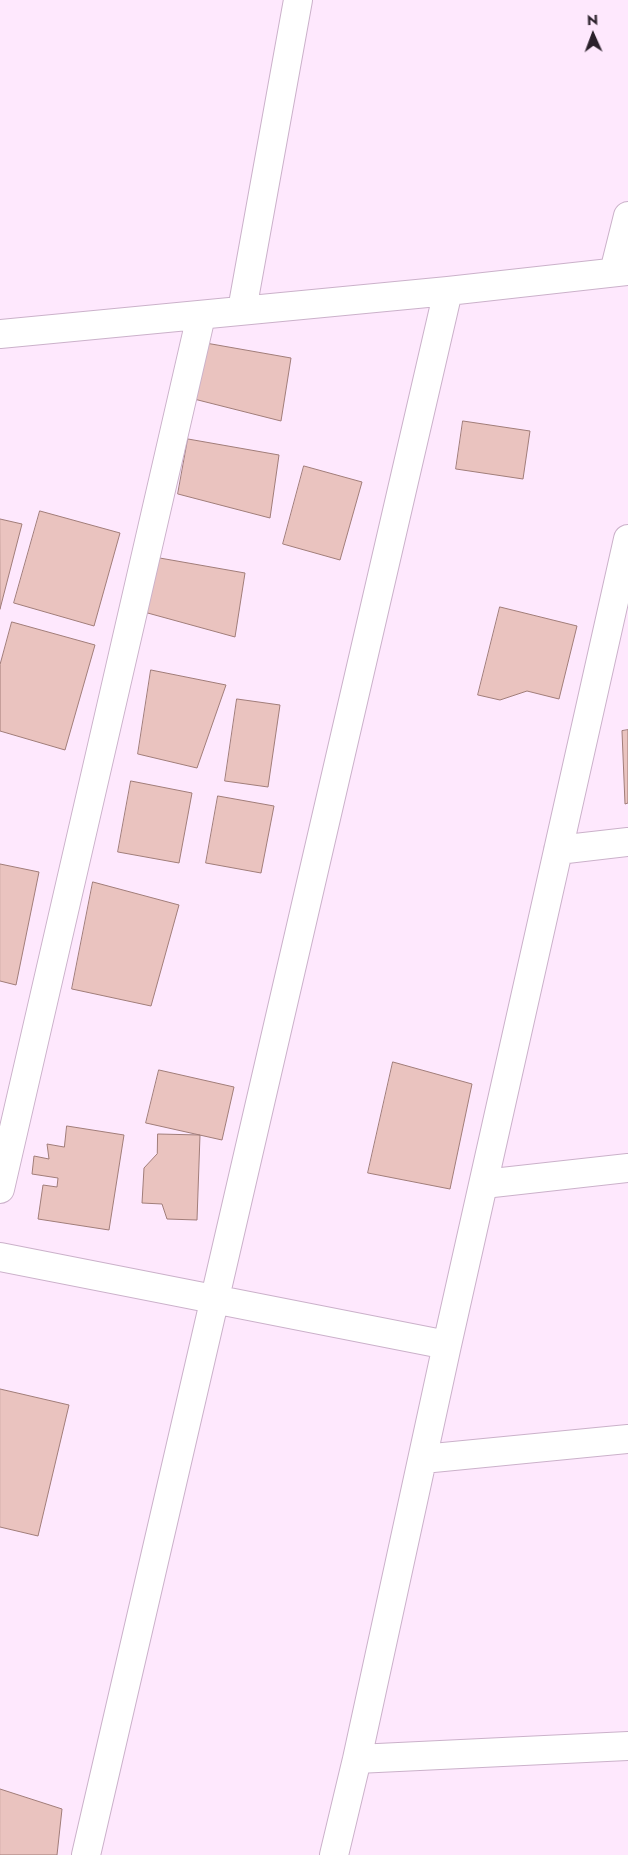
<!DOCTYPE html>
<html>
<head>
<meta charset="utf-8">
<style>
  body { margin:0 }
  #map { position:relative; width:628px; height:1855px; overflow:hidden; background:#fee8fd; font-family:Jost,sans-serif }
  canvas { display:block }
  .north { position:absolute; left:568px; top:10px; width:50px; height:50px; -webkit-text-stroke:4px #fee8fd; paint-order:stroke; rotate:358deg; font-size:14px; font-weight:700; line-height:20px; text-align:center; color:#2a202a }
  .north::after { content:''; display:block; margin:auto; width:18px; height:22px; background:#2a202a; clip-path:polygon(50% 0,100% 100%,50% 72%,0 100%) }
</style>
</head>
<body>
<div id="map">
<canvas width="628" height="1855"></canvas>
<div class="north">N</div>
</div>
<script>
const ctx = document.querySelector('canvas').getContext('2d');
ctx.lineJoin = 'round';
function fillPath(path, color) {
  ctx.fillStyle = color;
  ctx.fill(path, 'evenodd');
}
function trace(path, color, width, dash) {
  ctx.strokeStyle = color;
  ctx.lineWidth = width;
  ctx.lineCap = dash ? 'butt' : 'round';
  ctx.setLineDash(dash || []);
  ctx.stroke(path);
}
const building = new Path2D(`
  M200,342L291,358L281,421L190,398Z
  M463,421L530,431L523,479L456,469Z
  M188,439L279,455L270,518L178,494Z
  M304,466L362,482L340,560L283,544Z
  M40,511L120,533L94,626L14,603Z
  M0,519L22,524L0,609Z
  M154,557L245,573L235,637L144,612Z
  M500,607L577,626L559,699L527,691L500,700L478,695Z
  M12,622L95,645L65,750L0,731V665Z
  M151,670L226,685L197,768L138,754Z
  M237,699L280,705L268,787L225,781Z
  M628,730V803L625,804L622,731Z
  M131,781L192,793L179,863L118,852Z
  M218,796L274,806L261,873L206,863Z
  M0,864L39,872L16,985L0,981Z
  M93,882L179,905L151,1006L72,989Z
  M393,1062L472,1084L450,1189L368,1173Z
  M159,1070L234,1087L222,1140L146,1123Z
  M67,1126L124,1135L109,1230L38,1219L43,1185L57,1187L58,1178L32,1174L34,1156L49,1159L47,1144L64,1147Z
  M158,1134L200,1135L197,1220L167,1219L162,1204L142,1203L144,1168L157,1154Z
  M0,1389L69,1405L38,1536L0,1527Z
  M0,1789L62,1809L57,1855H0Z`);
const minor = new Path2D(`
  M614,272L628,216
  M242,310L298,0
  M0,334L448,291L628,271
  M558,850L628,842
  M484,1184L628,1168
  M0,1189L201,316
  M0,1257L447,1345
  M423,1459L628,1439
  M357,1759L628,1746
  M86,1855L448,291
  M334,1855L357,1759L447,1345L628,539`);
fillPath(building, '#eac3bf');
trace(building, '#a17d79', 1);
trace(minor, '#cbb1ca', 30);
trace(minor, '#fff', 28);
</script>
</body>
</html>
